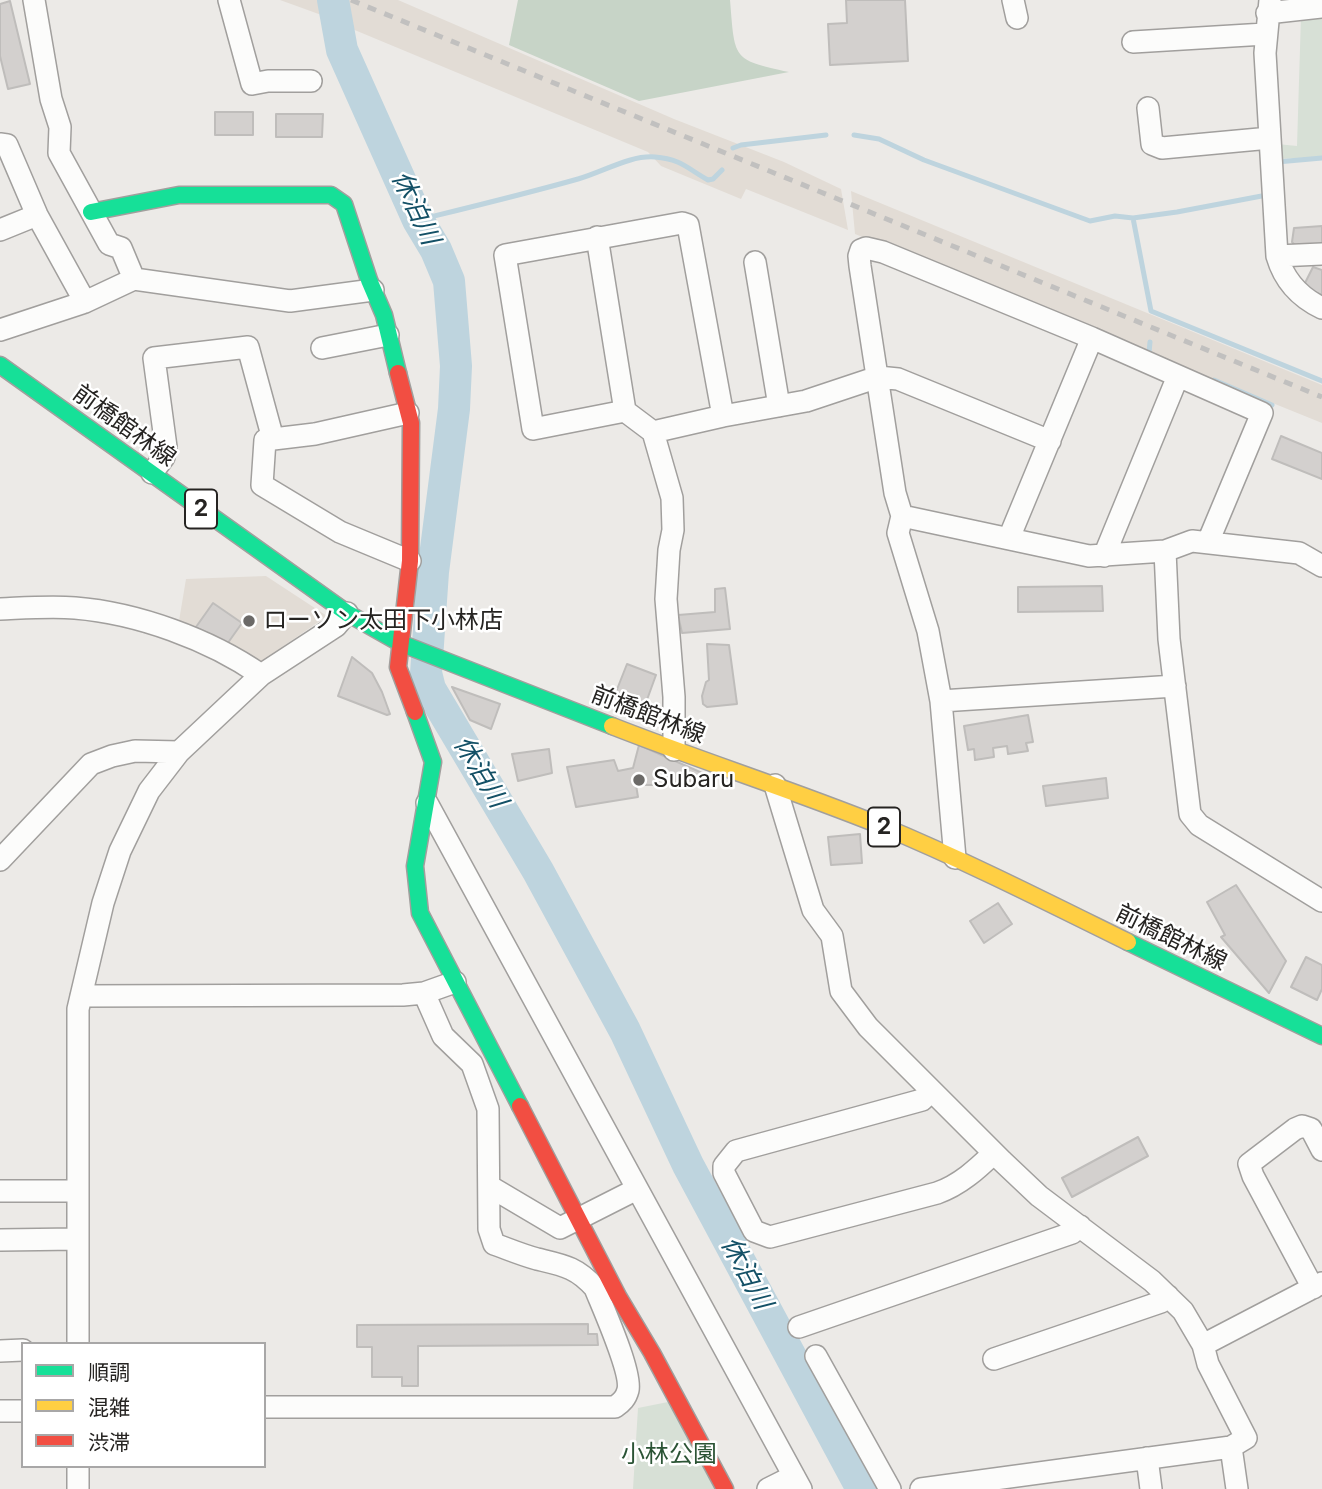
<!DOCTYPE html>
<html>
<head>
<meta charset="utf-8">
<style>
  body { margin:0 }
  #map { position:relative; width:1322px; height:1489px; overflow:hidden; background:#eceae7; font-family:Inter,"Noto Sans JP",sans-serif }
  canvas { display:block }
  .legend { position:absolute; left:21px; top:1342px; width:245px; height:126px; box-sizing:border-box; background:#fff; border:2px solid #a8a7a7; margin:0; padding:9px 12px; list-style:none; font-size:21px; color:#262422 }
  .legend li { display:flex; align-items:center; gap:14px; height:35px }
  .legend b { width:35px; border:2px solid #a8a7a7 }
</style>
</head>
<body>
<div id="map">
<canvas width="1322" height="1489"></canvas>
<ul class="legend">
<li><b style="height:9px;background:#16e098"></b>順調</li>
<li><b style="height:9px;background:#ffcf43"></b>混雑</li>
<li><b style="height:9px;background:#f24e42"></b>渋滞</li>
</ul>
</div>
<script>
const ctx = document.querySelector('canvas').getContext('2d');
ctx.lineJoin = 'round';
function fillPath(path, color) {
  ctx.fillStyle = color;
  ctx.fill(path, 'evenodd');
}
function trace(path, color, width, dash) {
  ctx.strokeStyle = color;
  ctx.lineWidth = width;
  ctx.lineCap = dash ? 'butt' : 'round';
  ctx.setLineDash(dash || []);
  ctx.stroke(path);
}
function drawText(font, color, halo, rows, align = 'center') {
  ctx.font = font + ' Inter,"Noto Sans JP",sans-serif';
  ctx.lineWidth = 5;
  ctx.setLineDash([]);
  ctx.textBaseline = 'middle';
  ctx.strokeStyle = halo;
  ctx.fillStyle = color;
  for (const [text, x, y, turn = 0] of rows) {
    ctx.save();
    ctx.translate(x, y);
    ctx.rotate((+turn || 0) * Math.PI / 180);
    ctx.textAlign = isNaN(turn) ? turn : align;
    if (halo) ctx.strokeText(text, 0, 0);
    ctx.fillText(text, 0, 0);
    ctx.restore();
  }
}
const built = new Path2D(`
  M280,0H323L327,17Z
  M342,0H398L674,119L784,162L841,189L848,230L746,189L741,199L661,166L648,152L345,26Z
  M851,191L1322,385V423L855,234Z
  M266,576L327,616L255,666L178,627L186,579Z`);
const green = new Path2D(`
  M1322,14V157L1278,159L1277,144L1297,146L1301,16Z
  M678,1400L725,1489H633L638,1408Z`);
const forest = new Path2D(`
  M518,0H730C735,58 731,60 789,72L639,101L509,45Z`);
const stream = new Path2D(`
  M854,135L879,139L924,160L1090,221L1115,216L1133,218L1177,212L1267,195
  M733,148L741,145L826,135
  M1277,162L1322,158
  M1133,218L1151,311L1322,381
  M418,220C471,207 525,194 578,179C603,172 630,155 655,157C681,159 688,169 708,180L713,179L722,170
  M1150,342L1149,353L1153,355
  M1214,380L1272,405`);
const river = new Path2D(`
  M333,0L342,50L418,220L436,250L449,281L456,366L454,409L433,572L426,673L430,689L538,871L625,1031L688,1165L862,1489`);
const building = new Path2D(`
  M846,0H905L908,61L830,65L828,24L847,23Z
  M10,1L30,84L8,89L0,56V4Z
  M215,112H253V135H215Z
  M276,114H323L322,137H276Z
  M1322,226V246L1298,249L1292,242L1294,228Z
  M1313,267L1322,270V295L1303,287Z
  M1281,436L1322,453V479L1272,459Z
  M1102,586L1103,611L1018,612V587Z
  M725,588L730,629L682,633L678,615L715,612V589Z
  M213,603L242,623L225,647L196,627Z
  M707,644L729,645L737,704L707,707L703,704L702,696L706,682L709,680Z
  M352,657L372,673L382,692L390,714L387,715L338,696Z
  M627,664L656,675L644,708L614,697Z
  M452,687L500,704L491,729L470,720Z
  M1028,715L1033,742L1026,743L1028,751L1008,754L1007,746L993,748L994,757L975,760L974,749L968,750L964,726Z
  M639,745L709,776L704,785H636L638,797L576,807L567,767L614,760L618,771L633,768Z
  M549,749L552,773L518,781L512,754Z
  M1106,778L1108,798L1046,806L1043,786Z
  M860,834L862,863L831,865L828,837Z
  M1236,885L1286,961L1269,993L1221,937L1225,935L1207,902Z
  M998,903L1012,924L984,943L970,921Z
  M1306,957L1322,965V989L1317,1000L1291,987Z
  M1138,1137L1148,1156L1072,1197L1062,1178Z
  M588,1324V1334H597L598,1345L418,1346V1386H402V1377H372V1347H357V1325Z`);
const street = new Path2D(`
  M34,0L51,99L60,127L59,153L109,244L121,248L134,279
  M229,0L252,84L268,81H311
  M1013,0L1017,18
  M1270,0L1265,53L1277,256C1284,280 1299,297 1322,308
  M1267,13L1322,7
  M1133,42L1265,34
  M1148,108L1152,144L1162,148L1270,138
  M0,144L7,145L37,215L85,302
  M0,230L37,215
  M597,237L625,411
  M1277,256L1322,254
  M755,262L779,406
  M0,330L85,302L134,279L290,301L373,290
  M322,348L388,335
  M408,413L315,434L265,440L262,485L340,532L410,561
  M653,432L723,416L806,401L878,377L898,379L1050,441
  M152,473L164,457L166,447L154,358L248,347L273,439
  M902,516L1089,556L1165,551L1192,541L1299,553L1322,566
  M1009,538L1092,338
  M1165,551L1169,639L1190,814L1199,825L1322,901
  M1104,556L1178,376
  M0,609C25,608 51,606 75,608C137,613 209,639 261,675
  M941,701L1175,686
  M674,750V697L666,599L669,550L673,530L672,498L653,432L625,411L533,429L505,255L682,223L688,225L723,416
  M775,785L813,910L832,936L841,991L868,1027L1002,1161L1039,1196L1152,1281L1183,1311L1203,1345L1208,1364L1246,1438L1231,1447L921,1489
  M427,803L801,1489
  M955,858L941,701L928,631L898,533L902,516L895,493L860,266L859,256L861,250L866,248L883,252L1092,338L1262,413L1208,542
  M0,860L91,764L112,756L135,751L179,752
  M81,996L403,995L424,993L455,982
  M931,1091L922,1100L736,1151L724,1166V1173L754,1231L770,1237L937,1193C960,1185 977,1169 994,1153
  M489,1186L560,1228L637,1189
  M0,1191H77
  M0,1240L77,1239
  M1313,1288L1253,1176L1249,1164L1295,1129L1302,1126L1311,1129L1322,1150
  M799,1327L1072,1233L1080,1226
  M78,1344V1009L103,903L120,851L149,791L179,752L261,675L336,626L347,613
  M1203,1345L1322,1283
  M0,1351L23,1350
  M816,1356L890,1489
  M994,1359L1161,1302L1168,1296
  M264,1407H615C622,1402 626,1398 628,1390C632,1372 603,1308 595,1288C577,1267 562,1265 537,1259C522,1255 508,1249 494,1244L489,1229L488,1109L472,1064L443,1036L424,993
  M0,1411H23
  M1231,1447L1237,1489
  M1147,1458L1151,1489
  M78,1466V1489
  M768,1489L794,1476`);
const fast = new Path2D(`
  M91,212L179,195H331L344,204L369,280L384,315L398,373
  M0,365L347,613L400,643L612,726
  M415,712L433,762L415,866L420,913L520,1106
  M1128,942L1322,1036`);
const slow = new Path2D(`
  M612,726C701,761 793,790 882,826C966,861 1047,902 1128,942`);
const jam = new Path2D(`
  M398,373L411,423L410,561L398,667L415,712
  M520,1106L618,1296L652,1353L725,1489`);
const rail = new Path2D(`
  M351,0L1322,397`);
const markers = [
  [249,621,7,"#6b6967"],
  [639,780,7,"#6b6967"]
];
const shields = [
  [201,509,32],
  [884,827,32]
];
const shieldNames = [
  ["2",201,509],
  ["2",884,827]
];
const streetNames = [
  ["前橋館林線",124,426,36],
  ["前橋館林線",648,715,21],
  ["前橋館林線",1171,938,26]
];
const poiNames = [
  ["ローソン太田下小林店",263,621],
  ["Subaru",653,780]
];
const parkNames = [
  ["小林公園",669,1455]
];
const waterNames = [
  ["休泊川",415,208,65],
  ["休泊川",480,772,59],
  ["休泊川",746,1273,62]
];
fillPath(built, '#e2dcd5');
fillPath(green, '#d7e0d6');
fillPath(forest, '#c7d4c7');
trace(stream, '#bed4de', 5);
trace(river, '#bed4de', 32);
fillPath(building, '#d3d0ce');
trace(building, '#bfbdbb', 2);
trace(street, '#a19f9d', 24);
trace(fast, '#a19f9d', 19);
trace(slow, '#a19f9d', 19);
trace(jam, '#a19f9d', 19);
trace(street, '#fcfcfb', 21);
trace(fast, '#16e098', 16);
trace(slow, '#ffcf43', 16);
trace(jam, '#f24e42', 16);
trace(rail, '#c1c0bf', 5, [9, 9]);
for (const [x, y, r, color] of markers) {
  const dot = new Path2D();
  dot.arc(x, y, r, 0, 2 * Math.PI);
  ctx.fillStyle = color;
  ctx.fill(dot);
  trace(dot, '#fff', 2.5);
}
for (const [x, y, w] of shields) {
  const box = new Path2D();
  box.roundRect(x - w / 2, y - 19.5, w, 39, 5);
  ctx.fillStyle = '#fff';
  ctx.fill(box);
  trace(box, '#262422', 2);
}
drawText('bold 23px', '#262422', null, shieldNames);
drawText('24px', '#262422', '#fff', streetNames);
drawText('24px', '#262422', '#fff', poiNames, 'left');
drawText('24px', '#2b5435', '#fff', parkNames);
drawText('italic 26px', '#135066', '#fff', waterNames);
</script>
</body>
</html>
